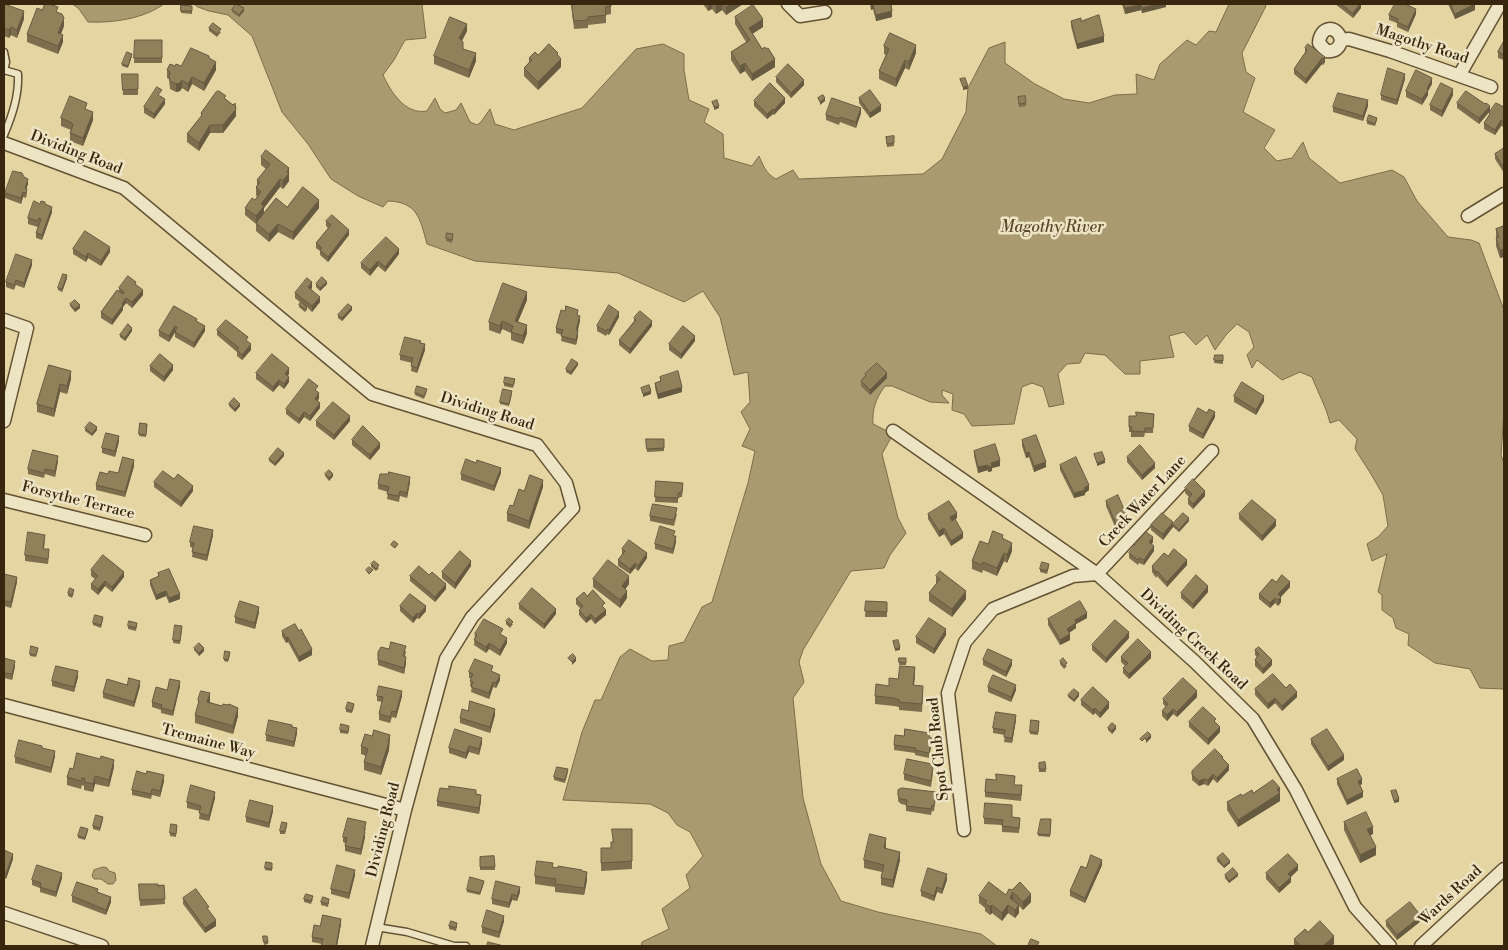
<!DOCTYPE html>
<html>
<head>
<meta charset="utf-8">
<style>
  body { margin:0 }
  #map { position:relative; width:1508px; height:950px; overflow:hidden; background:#e4d5a3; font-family:"Libre Bodoni",serif }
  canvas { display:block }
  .frame { position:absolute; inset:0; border:5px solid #38260e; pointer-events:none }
</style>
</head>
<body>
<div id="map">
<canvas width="1508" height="950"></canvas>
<div class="frame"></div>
</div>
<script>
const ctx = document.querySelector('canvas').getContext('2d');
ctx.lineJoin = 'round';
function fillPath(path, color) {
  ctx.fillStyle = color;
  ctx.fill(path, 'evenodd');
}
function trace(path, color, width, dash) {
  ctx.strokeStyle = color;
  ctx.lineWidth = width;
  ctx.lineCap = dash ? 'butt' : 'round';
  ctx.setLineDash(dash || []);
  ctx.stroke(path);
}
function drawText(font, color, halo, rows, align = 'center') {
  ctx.font = font + ' "Libre Bodoni",serif';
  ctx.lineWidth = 5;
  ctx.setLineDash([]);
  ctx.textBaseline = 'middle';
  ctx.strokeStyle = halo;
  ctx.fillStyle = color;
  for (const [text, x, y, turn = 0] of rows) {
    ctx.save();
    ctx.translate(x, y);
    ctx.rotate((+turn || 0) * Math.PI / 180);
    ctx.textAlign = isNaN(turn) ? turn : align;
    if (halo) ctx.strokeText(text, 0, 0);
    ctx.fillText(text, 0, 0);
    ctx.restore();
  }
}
const water = new Path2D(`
  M73,4H164C143,19 113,23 88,22L79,9Z
  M194,4H422L426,38L405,40L394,60L383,75C391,92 405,115 427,111L435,98L440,109L445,113L456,110L461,103L470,122L477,125L481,122L490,109L495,124L514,130L582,108L636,49L663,44L684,54V70L689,100L709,109L704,122L723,134L724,158L752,166L759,156C763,165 766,174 776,179L793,170L799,179L923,174L942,159L966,112L968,88L989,48L1005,42V63L1035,84L1064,99L1089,103L1115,95L1137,94L1136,74L1154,80L1160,64L1187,40L1196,45L1209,31L1216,32L1229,4H1265L1266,6L1242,53L1246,72L1255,78L1243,112L1275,130L1264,148L1277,161L1292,158L1303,142L1309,158L1340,183L1392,170L1404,177L1417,201L1448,237L1471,240L1479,243L1504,310V412L1501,455L1504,463V689L1480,688L1470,669L1435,663L1408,645L1409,634L1396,628L1393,618L1382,610V595L1378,592L1387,554L1372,561L1367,544L1378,537L1388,526L1383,495L1371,474L1355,449L1357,439L1339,420L1330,423C1326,406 1318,393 1312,377L1300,372L1282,380L1257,360L1252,368L1247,355L1254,347L1249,332L1237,324L1226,335L1215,350L1207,335L1196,345L1184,332L1169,336L1174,357L1140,361V374H1125L1105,355L1085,353L1080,363L1067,364L1058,374L1064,404L1049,407L1043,387L1032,383L1022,387L1014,424L972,426L964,414L952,410L953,394L942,390V395L949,403L930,402L892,386H885C876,398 872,409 873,424L893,434L882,454L898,518L906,533L890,555L884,568L851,571L803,650L799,662L804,682L793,698L803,798L821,864L841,901L878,912L981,934L997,946H641L642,942L669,929L662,909L690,888L686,875L703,856L690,832L677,825L668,813L650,804L563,800L582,732L595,700H601L620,657L630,649L652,661L668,660L669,646L684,642L702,607L712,602L748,483L755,451L742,446L750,429L741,412L750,402L748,372L734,375L720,317L703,291L684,302L618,273L475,261L427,244C420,219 418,202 388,201L383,207L358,196L331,179L308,144L282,112L252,36L228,15L209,11L198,7Z
  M104,867L107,868L109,871L115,873L116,880L113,884H108L101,879H94L92,876L94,870Z`);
const lane = new Path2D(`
  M4,52L6,62L4,71
  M4,135C12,116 19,96 18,74L4,70
  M376,927L407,932L454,946H466`);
const street = new Path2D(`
  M788,4L800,16L825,12
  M1341,40C1340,48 1335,52 1326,51L1319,43C1320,26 1337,24 1341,40L1349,39L1390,51L1491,87
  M1460,74L1500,4
  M4,143L124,188L372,394L537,445L566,483L573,508L472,617L446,659L405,810L372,946
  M1468,216L1504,194
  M4,320L27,328L4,421
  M893,431L1097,574L1195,662L1253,719L1296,790L1355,907L1390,946
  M4,500L145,535
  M4,705L405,810
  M964,830L948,693L965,642L993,609L1073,576L1097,574L1212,451
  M4,913L102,946
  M1421,946L1504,869`);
const wall = new Path2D(`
  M4,4L24,19L17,38L11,35L9,38L4,36Z
  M571,4H611V14L606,15V23L588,25V28L574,29Z
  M703,4H743L726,15L722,10L716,14L712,9L708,11Z
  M870,4H891L892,17L876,21L873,9L871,10Z
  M1122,4H1166V7L1142,13L1141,10L1125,14Z
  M1335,4H1361V8L1353,18Z
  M1448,4H1475V10L1455,19Z
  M181,5L192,6V14L181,13Z
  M1407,5L1416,14L1408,32L1397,27V23L1389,20V15Z
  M42,10L58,12L64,26L61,34L63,42L58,54L27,42V34Z
  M232,10L244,11L239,17L232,12Z
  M735,17L763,27L752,34L775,67L752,81L745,71L740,74L731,60V52L746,42L735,24Z
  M1071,21L1104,42L1077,49L1071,26Z
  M209,28L221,32L217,37L209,31Z
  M467,31L462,41L463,49L476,61L469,78L434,64V56Z
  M135,40H162V63H134Z
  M1504,41V60L1498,58V52Z
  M884,46L916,53L909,70L905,68L896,87L879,79V71L886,55L884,54Z
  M1305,48L1325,57V62L1323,65L1322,64L1306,84L1294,74V69L1305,53Z
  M538,55L558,56L561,67L538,90L524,76V68L529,62V58Z
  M132,56L128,68L122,66V64Z
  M209,59L216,70L204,91L192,84L188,92L182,88L180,91L176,92L170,89L169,79L167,78V70L175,66H181Z
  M122,74H138V95H123Z
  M776,77L804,85L791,98L776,82Z
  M1405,79L1397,105L1381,100V95Z
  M1432,84L1428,91V95L1422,105L1406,97V91Z
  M162,95L161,96L165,104L154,119L144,113V107Z
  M1453,95L1442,117L1430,110V105Z
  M1018,97L1026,103V106L1019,107Z
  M859,98L881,111L870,118L859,103Z
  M226,99L236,116L223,133H210L199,151L187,142V134L201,117V113Z
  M754,101L785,103L774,115L773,114L767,119L754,106Z
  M1457,103L1490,111L1504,107V127L1501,126L1495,135L1484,129V123L1489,115V112L1479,124L1457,108Z
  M1368,106L1363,121L1333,112V107Z
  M861,113L856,128L840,122L839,125L826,120V115Z
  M61,118L93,120L83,146L70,141V133L71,130L61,126Z
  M1377,120L1375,126L1367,124V121Z
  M894,136V146L887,147L886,137Z
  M1504,148V173L1495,159V154Z
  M261,157L289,168V181L283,189L280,187L264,208V213L287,207L319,208L293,240L278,232L269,242L256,231V224L245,215V208L255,200L257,197L256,195V187L257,186V180L266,169L261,165Z
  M24,177L28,184L26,189L27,194L26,198L23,197L21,204L5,198V193Z
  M45,205L52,212L42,240L36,238V233L38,227L28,224V218Z
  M326,221L349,235L328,262L320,255V251L316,248V243L328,228L326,226Z
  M1504,226L1500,258L1496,246V229Z
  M453,237L452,243L446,241V238Z
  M73,249L110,252L101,266L88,258L86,262L73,254Z
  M399,254L385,272L378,266L370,276L361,268V263Z
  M32,265L24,288L16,285L14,290L6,287V282Z
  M67,278L62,292L58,290V288Z
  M316,284H327L320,291L316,287Z
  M136,286L143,295L132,308L126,303L123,307V310L112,325L101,318V312L119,291V288Z
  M312,288L311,289L320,302L312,312L307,307V310L305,312L299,307V305L301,303L295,298V293Z
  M527,300L518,322L527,333L523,344L511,340V333L502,329L500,334L489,330V322Z
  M70,304L80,308L75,312L70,306Z
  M174,306L197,321L205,331L194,348L175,337V333L169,342L159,336V331Z
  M352,310L342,321L338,318V315Z
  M565,311L578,315L580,321L578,330V336L576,345L561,341L562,335L556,333V328Z
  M619,317L609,335L607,334L606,336L597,331V326Z
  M634,318L652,326L630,354L619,345V340L634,321Z
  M217,330L248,342L251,350L242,360L237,356V352L217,335Z
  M132,331L125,341L120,337V335Z
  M695,341L681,359L669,350V344Z
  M421,343L425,350L417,373L411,371L412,363L400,360V355Z
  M1215,355H1223V364L1214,363Z
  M49,365L71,379L67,394L60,392L54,417L37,412V404Z
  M578,365L571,375L566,372V369Z
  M150,366L173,370L164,382L150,371Z
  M256,373L289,374L288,376L289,382L284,389L279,385L273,392L256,379Z
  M865,374L887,378L870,395L861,386V381L865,377Z
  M660,377L682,392L658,399L655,388V383L660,382Z
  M515,382L513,388L504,386V383Z
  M318,391V392L319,398L318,401L320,408L310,421L304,417L299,424L286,414V409Z
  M427,391L424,399L415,395V393Z
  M512,394L509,406L500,404V402Z
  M1234,396L1264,401L1256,415L1234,402Z
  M229,404L240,406L235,412L229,406Z
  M1207,413L1215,417L1203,439L1189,431V426Z
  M1154,414L1153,433H1145L1144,437H1131V432H1129V416H1136Z
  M316,421H350L334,440L316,426Z
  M140,423L147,424L146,437L139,436Z
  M85,428L97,430L92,436L85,431Z
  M646,439H664V451L647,452Z
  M352,440L380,448L370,460L352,445Z
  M1022,440L1046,467L1034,472L1029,457L1026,458L1022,446Z
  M119,441L115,457L102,453V448Z
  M974,451L1000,466L992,468V471L988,472V470L978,473L974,456Z
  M284,456L275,466L269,461V459Z
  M1127,457L1155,468L1142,480L1127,462Z
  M58,461L55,477L45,474L44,478L28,474V469Z
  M1060,465L1089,490L1085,493V495L1074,498L1060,470Z
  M134,466L125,497L96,490V485L108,474L118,473Z
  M501,473L494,491L461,480V474Z
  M325,474L333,476L329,481L325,476Z
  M656,481L683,488L682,497H680L678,499V503L655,502Z
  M154,482L193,491L181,507L154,487Z
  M410,482L407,498L400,496L399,502L387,499L388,492L378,489V484Z
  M543,487L529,529L507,521V513L513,506L524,491Z
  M1185,488L1205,496L1193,509L1188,504V499L1189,497L1185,493Z
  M1106,501L1128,524L1116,529L1106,506Z
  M677,514L674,526L650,521V516Z
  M928,514L957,518L955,519L963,538L951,546L944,534L939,537L928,519Z
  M1239,514L1276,526L1262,541L1239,519Z
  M1189,521L1179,532L1173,527V524Z
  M1151,525L1173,527L1163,540L1151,530Z
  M213,535L207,561L192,557L193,548L190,547V542Z
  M675,536L676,542L673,554L655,549V544Z
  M1003,538L1012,551L1007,563L1004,561L997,576L983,570L982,573L972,569V561L988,544Z
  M45,540L44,549L49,555L48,564L25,561V555Z
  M1153,542L1152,544L1154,551L1144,565L1139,563L1138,565L1129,558V553Z
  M622,549L647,558L638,571L635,568L630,574L618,566V560L622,554Z
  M1168,556L1187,565L1167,587L1157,576L1156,578L1152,572V566Z
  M371,564L379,568L376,571L371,567Z
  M471,566L455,589L442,578V572Z
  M1049,567L1047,574L1040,572V569Z
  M91,570L124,577L112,592L105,586L98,595L91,589V584L95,579L91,576Z
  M158,573L180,599L169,603L166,596L156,600L150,585V580L158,577Z
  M4,574L17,582L11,608L4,606Z
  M410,576L446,589L435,602L410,581Z
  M936,576L966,599L952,617L929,601V593L936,584Z
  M593,579L629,584L625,589L627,598L620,608L593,587Z
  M1276,582L1290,587L1281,597V602L1278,606L1275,603L1270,608L1259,599V594Z
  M1208,592L1193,609L1181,598V593Z
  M68,593H74L72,598L68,596Z
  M587,596L605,609L606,615L595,624L591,619L586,623L579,615V610L581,609L576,604V599Z
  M866,601L887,602V617H865Z
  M519,604L556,614L544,629L519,609Z
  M400,606L426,611L419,619L417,618L413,623L400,611Z
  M259,612L255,629L235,623V617Z
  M1087,618L1076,624V628L1069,633L1070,640L1060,645L1048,625V619Z
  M103,619L101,628L93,625V623Z
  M506,621L513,624L510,628L506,624Z
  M137,625L136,631L128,629V626Z
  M182,629L180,644L173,643V640Z
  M282,631L312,655L299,662L288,642L286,643L282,636Z
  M475,634L502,635L507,643L500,656L489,649L486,653L474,645Z
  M946,635L934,654L916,643V637Z
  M1129,638L1106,663L1092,650V645Z
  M194,648L204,651L199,656L194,650Z
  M389,649L406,651L405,657L406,663L404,674L378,665V660Z
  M38,650L36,657L30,656V654Z
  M1255,650L1272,665L1263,674L1255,666V660L1257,657L1255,655Z
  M230,655L228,662L224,661V659Z
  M1121,657L1151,658L1129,679L1123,673V668L1125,666L1121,662Z
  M4,658L15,666L12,680L4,678Z
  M899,658H906V665H899Z
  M983,660L1012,665L1006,677L983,665Z
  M1060,661L1067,666L1064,669L1060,664Z
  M469,672H493L500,680L496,688L493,687L489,699L471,692L472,686H470L471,678H469Z
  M915,675L914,685L923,694L922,712L899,710V707L894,706L875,704V696L889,686L898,679Z
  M78,677L74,692L52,686V681Z
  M140,686L134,707L103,698V693Z
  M180,686L173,716L161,713V710L152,707V702L167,690Z
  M988,687L1016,690L1011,702L988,692Z
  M1286,688L1297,697L1282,711L1275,703L1268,709L1255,695V689Z
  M1068,695L1079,696L1074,702L1068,697Z
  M377,696H402L396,718L392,717L390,723L379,720V714L382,702L377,701Z
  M1197,697L1177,717L1173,714L1167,721L1162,716V711L1166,707L1163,704V699Z
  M198,700L210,701V702L238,716L233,734L195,723V715L198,705Z
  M1081,700L1109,708L1100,718L1095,713L1093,715L1081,705Z
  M354,706L352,713L346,712V709Z
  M495,715L490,733L460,723V718Z
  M1016,720L1012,743L1004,742L1005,735L993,733V728Z
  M1031,720L1039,721L1038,735L1030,734Z
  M1189,722L1216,724L1220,732L1208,745L1189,727Z
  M292,727L297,733L294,747L266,741V735Z
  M1108,728L1116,729L1112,734L1108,730Z
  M349,729L348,734L340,733V730Z
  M390,735L389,750L381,775L364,770V762L366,756L361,754V746L372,736Z
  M904,736L930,738L932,743L929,758L915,755V753L894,750V745Z
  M1311,739L1344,760L1328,771L1311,744Z
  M482,743L479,755L469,752L466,759L449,753V748Z
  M42,748L55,756L51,773L15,763V757Z
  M1223,759L1229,770L1217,783L1213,779L1208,786L1204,784L1199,786L1192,780V771Z
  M1045,762L1046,772H1039V763Z
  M114,767L109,787L95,784L93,792L84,790V786L82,785L81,789L67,785V777L73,769Z
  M932,767L933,772L931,787L904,780V774Z
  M568,772L565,783L554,780V777Z
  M1337,779L1362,784L1360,785L1363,797L1347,805L1337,784Z
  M164,781L160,797L152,795L151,799L132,795V790Z
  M1014,785L1022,790L1021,801L985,797V792Z
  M1280,788V801L1238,827L1227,810V802L1253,793Z
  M898,796L936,797L934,811H932L931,815L906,811V805L901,804L898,801Z
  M215,798L209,821L199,819L200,811L187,808V802Z
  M481,800L479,814L437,806V801Z
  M273,811L269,828L246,822V817Z
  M1012,817L1020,823L1019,833L1002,832V825L984,824V818Z
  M103,819L100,831L93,829V826Z
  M1051,819L1050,837L1038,836V834Z
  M1344,822L1373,834L1370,835L1376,855L1360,863L1344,830Z
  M177,825L176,837L170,836V833Z
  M287,825L285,834H280V831Z
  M366,827L365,832V837L361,855L345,851V843L343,842V837Z
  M632,829V869L601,871V848H611L612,842Z
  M88,831L85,840L78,838V836Z
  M886,845V848L900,860L893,888L881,885V878L882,872L864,868V860Z
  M4,850L13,859L6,879L4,878Z
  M494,856L495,870H480V857Z
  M1217,858L1230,863L1224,868L1217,861Z
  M272,863V871L265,870V868Z
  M1102,865L1085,903L1070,896V891Z
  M1298,870L1291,877V882L1279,893L1266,879V873Z
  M582,871L587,880L584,895L555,892V887L535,884V876Z
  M355,875L349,899L331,894V889Z
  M1225,875L1238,876L1229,883L1225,878Z
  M62,878L56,897L40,892V888L32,885V880Z
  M947,880L942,894L937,892L934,901L921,896V891Z
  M484,883L480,895L467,892V890Z
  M139,884L164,885L165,904L140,906Z
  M1009,889L1031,902L1023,910L1019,906V913L1015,918L1008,913L1002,921L992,913L990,915L985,911V908L979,903V896L1006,895Z
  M98,892L111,902L106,915L72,902V896Z
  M520,892L517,901L512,900L509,908L492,904V899Z
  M183,898L216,926L205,933L183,904Z
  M304,899H313L311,904L304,902Z
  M329,901L328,907L321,905V902Z
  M504,921L499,938L482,933V927Z
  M1386,921H1421L1397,940L1386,926Z
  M341,924L337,946H321L322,944L312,942V937L320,926Z
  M449,926H457L456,931L449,929Z
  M1308,932L1334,944L1331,946H1294V939Z
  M263,936L268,942V944L264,945Z`);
const shadedWall = new Path2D(`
  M708,4H712V9L708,11Z
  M719,4H722V10L716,14V6Z
  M731,4H743L726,15V7Z
  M871,4H873V9L871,10Z
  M1158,4H1166V7L1142,13V8Z
  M1360,4H1361V8L1353,18V13Z
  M1475,4V10L1455,19V14Z
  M1141,5V10L1125,14V8Z
  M244,8V11L239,17V15Z
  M1416,9V14L1408,32V27Z
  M24,11V19L17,38V30Z
  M892,11V17L876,21V15Z
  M64,18V26L58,41V33Z
  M763,19V27L749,36V28Z
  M467,24V31L459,46V38Z
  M11,27V35L9,38V30Z
  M63,35V42L58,54V46Z
  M1104,36V42L1077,49V44Z
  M916,45V53L909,70V62Z
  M476,53V61L469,78V70Z
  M1325,57V62L1323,65V59Z
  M1322,58V64L1306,84V79Z
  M561,59V67L538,90V82Z
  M775,59V67L752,81V74Z
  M905,60V68L896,87V79Z
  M216,62V70L204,91V83Z
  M745,63V71L740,74V66Z
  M1405,74V79L1397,105V100Z
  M192,77V84L188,92V84Z
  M1432,78V84L1428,91V95L1422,105V99Z
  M182,80V88L180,91L176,92V84Z
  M804,80V85L791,98V93Z
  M968,86V89L963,90V87Z
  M1453,89V95L1442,117V111Z
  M785,98V103L774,115V110Z
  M825,98V101L820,105V102Z
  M165,99V104L154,119V114Z
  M1368,100V106L1363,121V116Z
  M881,105V111L870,118V113Z
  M719,106V108L714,110V107Z
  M1490,106V111L1479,124V118Z
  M861,108V113L856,128V122Z
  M236,109V116L223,133V125Z
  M773,109V114L767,119V114Z
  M93,112V120L83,146V138Z
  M1501,120V126L1495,135V130Z
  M210,125V133L199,151V143Z
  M289,168V181L283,189V181Z
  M28,179V184L25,193V188Z
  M280,179V187L264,208V214L256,224V216L261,204Z
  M23,192V197L21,204V198Z
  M319,200V208L293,240V232Z
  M52,207V212L42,240V235Z
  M278,224V232L269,242V234Z
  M349,230V235L328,262V257Z
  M110,247V252L101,266V261Z
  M399,249V254L385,272V267Z
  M1504,249V257L1500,258V250Z
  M88,253V258L86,262V257Z
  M32,260V265L24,288V283Z
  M378,261V266L370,276V270Z
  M67,275V278L62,292V289Z
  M312,282V288L308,292V287Z
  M327,282V284L320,291V288Z
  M143,290V295L132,308V302Z
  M527,292V300L515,328V321Z
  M320,297V302L312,312V306Z
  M126,298V303L123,307V310L112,325V320Z
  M80,305V308L75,312V309Z
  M352,307V310L342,321V318Z
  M619,312V317L609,335V330Z
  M580,316V321L576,335V330Z
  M502,321V329L500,334V326Z
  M652,321V326L630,354V349Z
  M527,325V333L523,344V336Z
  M175,326V331L169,342V336Z
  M205,326V331L194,348V343Z
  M132,328V331L125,341V338Z
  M578,330V336L576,345V340Z
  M695,336V341L681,359V354Z
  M251,344V350L242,360V355Z
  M425,344V350L417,373V368Z
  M578,363V365L571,375V372Z
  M173,365V370L164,382V377Z
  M289,368V374L285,379V374Z
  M71,371V379L67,394V386Z
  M887,373V378L870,395V390Z
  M289,377V382L284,389V384Z
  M279,380V385L273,392V387Z
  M60,384V392L54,417V409Z
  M682,387V392L658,399V394Z
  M651,391V394L643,397V394Z
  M319,393V398L315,404V399Z
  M1264,396V401L1256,415V410Z
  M320,403V408L310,421V416Z
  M240,404V406L235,412V409Z
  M304,412V417L299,424V419Z
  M1215,412V417L1203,439V434Z
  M350,416V421L334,440V435Z
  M97,427V430L92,436V434Z
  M119,436V441L115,457V451Z
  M380,443V448L370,460V455Z
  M1029,452V457L1026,458V453Z
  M284,453V456L275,466V463Z
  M58,456V461L55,477V471Z
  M134,460V466L125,497V492Z
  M1000,460V466L992,468V471L988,472V467L991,463Z
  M1105,460V463L1097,466V463Z
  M1046,462V467L1034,472V466Z
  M1155,463V468L1142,480V475Z
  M988,465V470L978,473V467Z
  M501,468V473L494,491V486Z
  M333,474V476L329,481V478Z
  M410,477V482L407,498V493Z
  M543,480V487L529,529V521Z
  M1089,485V490L1085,493V495L1074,498V493Z
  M193,486V491L181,507V502Z
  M1205,491V496L1193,509V504Z
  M957,513V518L950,522V517Z
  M1189,518V521L1179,532V530Z
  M1128,519V524L1116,529V524Z
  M1276,520V526L1262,541V536Z
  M1173,522V527L1163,540V534Z
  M944,528V534L939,537V531Z
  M213,530V535L207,561V555Z
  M963,533V538L951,546V541Z
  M676,536V542L673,554V549Z
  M1153,537V542L1149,547V542Z
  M1012,543V551L1007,563V555Z
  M1154,546V551L1144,565V560Z
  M647,553V558L638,571V566Z
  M1004,553V561L997,576V568Z
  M1187,560V565L1167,587V582Z
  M471,561V566L455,589V583Z
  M635,563V568L630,574V569Z
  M124,572V577L112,592V587Z
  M629,576V584L622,594V586Z
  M17,577V582L11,608V602Z
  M105,581V586L98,595V589Z
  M1290,582V587L1278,600V594Z
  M446,584V589L435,602V597Z
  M1208,586V592L1193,609V604Z
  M166,591V596L156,600V595Z
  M627,591V598L620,608V600Z
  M966,591V599L952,617V609Z
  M180,594V599L169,603V598Z
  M1281,597V602L1278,606V600Z
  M1275,598V603L1270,608V603Z
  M426,606V611L419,619V614Z
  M259,607V612L255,629V623Z
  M556,609V614L544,629V624Z
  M606,610V615L595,624V619Z
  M417,613V618L413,623V618Z
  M1087,613V618L1076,624V628L1067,634V629L1075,620Z
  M591,614V619L586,623V618Z
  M946,629V635L934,654V649Z
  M1129,632V638L1106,663V658Z
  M1070,634V640L1060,645V640Z
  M288,637V642L286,643V638Z
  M507,638V643L500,656V650Z
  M489,643V649L486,653V647Z
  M900,647V650L895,651V649Z
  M204,648V651L199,656V653Z
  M312,649V655L299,662V657Z
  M1151,652V658L1129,679V674Z
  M406,657V663L404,674V668Z
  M576,658V661L572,665V662Z
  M1012,660V665L1006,677V672Z
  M1272,660V665L1263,674V669Z
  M15,661V666L12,680V674Z
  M915,667V675L913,693V685Z
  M78,671V677L74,692V687Z
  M500,675V680L496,688V683Z
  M140,681V686L134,707V702Z
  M180,681V686L173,716V711Z
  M493,682V687L489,699V693Z
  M1016,685V690L1011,702V697Z
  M402,691V696L396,718V712Z
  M1197,691V697L1177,717V712Z
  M1297,692V697L1282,711V706Z
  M210,693V701L207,710V702Z
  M1079,693V696L1074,702V700Z
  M1275,698V703L1268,709V704Z
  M1109,702V708L1100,718V713Z
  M238,708V716L233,734V726Z
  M1095,708V713L1093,715V710Z
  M495,709V715L490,733V727Z
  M1173,709V714L1167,721V715Z
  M1016,715V720L1012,743V738Z
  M1116,726V729L1112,734V731Z
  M1220,727V732L1208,745V739Z
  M297,728V733L294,747V742Z
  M390,735L389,750L381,775V767Z
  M1151,735V738L1146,743V740Z
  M482,738V743L479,755V749Z
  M469,746V752L466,759V753Z
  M55,751V756L51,773V768Z
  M1344,755V760L1328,771V766Z
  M114,760V767L109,787V780Z
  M1229,765V770L1217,783V778Z
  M1213,774V779L1208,786V780Z
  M164,775V781L160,797V791Z
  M95,776V784L93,792V784Z
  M1204,779V784L1199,786V781Z
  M1362,779V784L1358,786V781Z
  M1280,788V801L1238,827V820Z
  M215,792V798L209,821V816Z
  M1363,792V797L1347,805V800Z
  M481,795V800L479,814V808Z
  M1399,799V802L1394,803V801Z
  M273,806V811L269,828V823Z
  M1373,827V834L1367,837V829Z
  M365,832V837L361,855V849Z
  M886,838V845L884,856V848Z
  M1376,847V855L1360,863V855Z
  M900,852V860L893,888V880Z
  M13,854V859L6,879V874Z
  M1102,860V865L1085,903V898Z
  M1230,861V863L1224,868V866Z
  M1298,865V870L1288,879V874Z
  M355,870V875L349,899V893Z
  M587,872V880L584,895V888Z
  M62,873V878L56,897V892Z
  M947,874V880L942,894V889Z
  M1238,874V876L1229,883V881Z
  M1291,877V882L1279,893V888Z
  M520,887V892L517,901V896Z
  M937,887V892L934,901V896Z
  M1013,892V900L1010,898Z
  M512,894V900L509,908V903Z
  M1031,894V902L1023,910V902Z
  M111,897V902L106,915V910Z
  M992,905V913L990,915V907Z
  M1008,905V913L1002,921V913Z
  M1019,905V913L1015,918V910Z
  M504,916V921L499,938V932Z
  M1421,916V921L1397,940V935Z
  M341,919V924L337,946H336Z
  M216,920V926L205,933V928Z
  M1334,936V944L1331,946H1323Z`);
const building = new Path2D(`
  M4,4L24,11L17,30L11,27L9,30L4,28L5,25H4Z
  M45,4H50L58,7L56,12L62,14L64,18L58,33L63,35L58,46L27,34L37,8L42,10Z
  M236,4L244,8L239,15L232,10Z
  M572,4H611V6L605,7L606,15L588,17V20L574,21Z
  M723,4H731L726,7Z
  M873,4H891L892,11L876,15Z
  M1124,4H1158L1142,8L1141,5L1125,8Z
  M1341,4H1360L1353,13Z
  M1395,4H1405L1416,9L1408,27L1397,22L1398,19L1389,15Z
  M1451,4H1475L1455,14Z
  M181,5L192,6V11H181Z
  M753,5L763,19L749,28L762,49L765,47L766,49L768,48L775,59L752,74L745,63L740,66L731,52L750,40L735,17Z
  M1099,15L1104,36L1077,44L1071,21L1081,18V21Z
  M450,17L467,24L459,38L463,42V49L476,53L469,70L434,56Z
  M213,23L221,29L217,34L209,28Z
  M890,33L916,45L909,62L905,60L896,79L879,71L889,49L884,46Z
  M135,40H162V58H134Z
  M1504,41V55L1498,52Z
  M549,44L558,53L557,54L561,59L538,82L524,68L532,60L529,58L535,52L538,55Z
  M1308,44L1325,57L1323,59L1322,58L1306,79L1294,69L1307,50L1305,48Z
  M191,48L209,56V58L216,62L204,83L192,77L188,84L182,80L180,83L176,84L170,81L169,76L170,72L167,70L170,64L175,66L176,64L181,66Z
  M127,52L132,54L128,66L122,64Z
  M788,64L804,80L791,93L776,77Z
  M1388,68L1405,74L1397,100L1381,95Z
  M1416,70L1432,78L1427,89L1428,90L1422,99L1406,91Z
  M122,74H138V89L123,90Z
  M965,78L968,86L963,87L960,79Z
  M770,83L785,98L774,110L773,109L767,114L754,101Z
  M1441,83L1453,89L1442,111L1430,105Z
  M157,87L162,90L158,95L165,99L154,114L144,107Z
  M870,90L881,105L870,113L859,98Z
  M219,91L226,96L224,98L233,105L235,103L236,109L223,125H210L199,143L187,134L202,115L201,113L216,92Z
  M1466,91L1485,104L1486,103L1490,106L1479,118L1457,103Z
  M1338,93L1368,100L1363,116L1333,107Z
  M823,95L825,98L820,102L818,98Z
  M70,96L87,103L85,109L93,112L83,138L70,133L73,125L72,123L61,118Z
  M1025,96L1026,103L1019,104L1018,97Z
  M832,98L861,108L856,122L840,117L839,119L826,115Z
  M717,100L719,106L714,107L712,102Z
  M1496,103L1504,107V122L1501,120L1495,130L1484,123L1490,114L1489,113Z
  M1369,115L1377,118L1375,124L1367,121Z
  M894,136V143L887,144L886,137Z
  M1504,148V168L1495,154Z
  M266,150L289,168L287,172L289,173L283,181L280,179L261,204L264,206L256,216L245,208L252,198L255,200L261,192L256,187L260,182L257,180L270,164L261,157Z
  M13,171L22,173L24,177L28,179L25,188L27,189L26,193L23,192L21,198L5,193Z
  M303,187L319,200L293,232L278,224L269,234L256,223L276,198L287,207Z
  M34,201L40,204L41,201L45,202V204L52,207L42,235L36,233L41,219L39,218L38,221L28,218Z
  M332,215L349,230L328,257L320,250L322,248L316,243L331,225L326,221Z
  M1504,226V249L1500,250L1496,238L1499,237L1496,229Z
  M85,231L110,247L101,261L88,253L86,257L73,249Z
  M447,233L453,234L452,240L446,238Z
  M386,237L399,249L385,267L378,261L370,270L361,263Z
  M16,254L32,260L24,283L16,280L14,285L6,282Z
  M63,274L67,275L62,289L58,288Z
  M128,276L136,282L135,284L143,290L132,302L126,298L122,304L123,305L112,320L101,312L117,290L123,294L124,292L119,288Z
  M322,277L327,282L320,288L316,284Z
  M307,278L312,282L308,287L320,297L312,306L295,293Z
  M503,283L527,292L515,321L527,325L523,336L511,332L513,326L502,321L500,326L489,322Z
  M75,300L80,305L75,309L70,304Z
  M301,302L307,307L305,309L299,305Z
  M348,304L352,307L342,318L338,315Z
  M609,305L619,312L609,330L607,329L606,331L597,326Z
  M174,306L197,319L196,321L205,326L194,343L175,332L177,327L175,326L169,336L159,331Z
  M566,306L578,310L577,315L580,316L576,330H578L576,340L561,336L563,330L556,328L561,310L565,311Z
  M640,311L652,321L630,349L619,340L636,320L634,318Z
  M226,320L248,337L246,340L251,344L242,355L237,350L239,348L217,330Z
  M128,324L132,328L125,338L120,335Z
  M683,326L695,336L681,354L669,344Z
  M405,337L421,341L420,343L425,344L417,368L411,366L413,358L400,355Z
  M160,354L173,365L164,377L150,366Z
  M272,354L289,368L285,374L289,377L284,384L279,380L273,387L256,373Z
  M1215,355H1223V361L1214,360Z
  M572,359L578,363L571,372L566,369Z
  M877,363L887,373L870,390L861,381L866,375L865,374Z
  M49,365L71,371L67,386L60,384L54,409L37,404Z
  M678,371L682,387L658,394L655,383L661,381L660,377Z
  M505,377L515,379L513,385L504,383Z
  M309,379L318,386L315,390L319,393L315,399L320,403L310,416L304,412L299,419L286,409Z
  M1242,382L1264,396L1256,410L1234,396Z
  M649,385L651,391L643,394L641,388Z
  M417,386L427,389L424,396L415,393Z
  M503,389L512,391L509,404L500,402Z
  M234,398L240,404L235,409L229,404Z
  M333,402L350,416L334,435L316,421Z
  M1198,408L1207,413L1209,409L1215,412L1203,434L1189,426Z
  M1136,412L1154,414L1153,428H1145L1144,432L1131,431L1132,427H1129V416H1136Z
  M90,422L97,427L92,434L85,428Z
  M140,423L147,424L146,435L139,434Z
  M363,426L380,443L370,455L352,440Z
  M106,433L119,436L115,451L102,448Z
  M1036,435L1046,462L1034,466L1029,452L1026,453L1022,440Z
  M646,439H664V448L647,449Z
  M995,444L1000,460L991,463L992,466L988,467V465L978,467L974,451Z
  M1140,445L1155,463L1142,475L1127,457Z
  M278,448L284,453L275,463L269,459Z
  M33,450L58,456L55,471L45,469L44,473L28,469Z
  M1102,452L1105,460L1097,463L1094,454Z
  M123,457L134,460L125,492L96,485L100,472L108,474L109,471L118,473Z
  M1076,457L1089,485L1084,488L1085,490L1074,493L1060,465Z
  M466,459L476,463L477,460L501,468L494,486L461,474Z
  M329,470L333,474L329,478L325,474Z
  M163,471L174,479L178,474L193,486L181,502L154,482Z
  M389,472L410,477L407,493L400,491L399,496L387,494L389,487L378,484L380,474H388Z
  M530,475L543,480L529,521L507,513L510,505L513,506L519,489L524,491Z
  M1193,479L1205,491L1193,504L1188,499L1192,494L1185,488Z
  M656,481L683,483L682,492H680L678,494V498L655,497Z
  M1118,495L1128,519L1116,524L1106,501Z
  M1252,500L1276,520L1262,536L1239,514Z
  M949,501L957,513L950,517L952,521L955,519L963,533L951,541L944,528L939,531L928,514Z
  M653,504L677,508L674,520L650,516Z
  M1162,513L1173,522L1163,534L1151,525Z
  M1183,513L1189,518L1179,530L1173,524Z
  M194,526L213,530L207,555L192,552L194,543L190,542Z
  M660,526L675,531L673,536H676L673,549L655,544Z
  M993,531L1003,535L1002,538L1012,543L1007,555L1004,553L997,568L983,562L982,565L972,561L980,541L988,544Z
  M28,532L45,535L43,549H49L48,559L25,555Z
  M1146,532L1153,537L1149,542L1154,546L1144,560L1139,558L1138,560L1129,553Z
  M629,540L647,553L638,566L635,563L630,569L618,560L625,551L622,549Z
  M394,541L398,544L395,548L391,545Z
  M1174,549L1187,560L1167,582L1157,571L1156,573L1152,566L1164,553L1168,556Z
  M460,551L471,561L455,583L442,572Z
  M103,555L124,572L112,587L105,581L98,589L91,584L98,576L91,570Z
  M608,560L629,576L622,586L627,591L620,600L593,579Z
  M374,561L379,565L376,569L371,564Z
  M1042,562L1049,564L1047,571L1040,569Z
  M419,566L429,575L432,572L446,584L435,597L410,576Z
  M369,567L373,570L369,574L366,570Z
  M169,569L180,594L169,598L166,591L156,595L150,580L159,576L158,573Z
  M940,571L966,591L952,609L929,593L940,579L936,576Z
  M4,574L17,577L11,602L4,601Z
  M1196,575L1208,586L1193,604L1181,593Z
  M1282,575L1290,582L1278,594L1281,597L1278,600L1275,598L1270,603L1259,594L1272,579L1276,582Z
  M70,588L74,590L72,595L68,593Z
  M532,588L556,609L544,624L519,604Z
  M593,590L605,603L602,606L606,610L595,619L591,614L586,618L579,610L583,606L576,599L584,592L587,596Z
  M410,594L426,606L419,614L417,613L413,618L400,606Z
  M240,601L259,607L255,623L235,617Z
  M866,601L887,602V612L865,611Z
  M1080,601L1087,613L1075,620L1076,623L1067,629L1070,634L1060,640L1048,619Z
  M95,615L103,617L101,625L93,623Z
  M509,618L513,622L510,625L506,621Z
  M929,618L946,629L934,649L916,637Z
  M484,619L503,629L500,634L507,638L500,650L489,643L486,647L474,640L477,635L475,634Z
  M1115,620L1129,632L1106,658L1092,645Z
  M129,621L137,623L136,628L128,626Z
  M295,624L299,631L301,629L312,649L299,657L288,637L286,638L282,631Z
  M175,625L182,626L180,641L173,640Z
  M1138,639L1151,652L1129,674L1123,668L1128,663L1121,657L1124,653Z
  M898,640L900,647L895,649L893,641Z
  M391,642L406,646L403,656L406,657L404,668L378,660V652L381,647L389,649Z
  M199,643L204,648L199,653L194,648Z
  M31,646L38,648L36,655L30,654Z
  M1259,647L1272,660L1263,669L1255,660L1259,654L1255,650Z
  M988,649L1012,660L1006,672L983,660Z
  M225,651L230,652L228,660L224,659Z
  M573,654L576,658L572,662L568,658Z
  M4,658L15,661L12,674L4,673Z
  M899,658H906V663L899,662Z
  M1063,658L1067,663L1064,666L1060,661Z
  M475,659L493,666L491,671L500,675L496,683L493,682L489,693L471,687L473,682L470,681L473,674L469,672Z
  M56,666L78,671L74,687L52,681Z
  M900,666L915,667L913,685L923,686L922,704L899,702V700L894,698L875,696L876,684L889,686V678L898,679Z
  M1273,674L1286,688L1290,684L1297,692L1282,706L1275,698L1268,704L1255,689Z
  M993,675L1016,685L1011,697L988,687Z
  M129,678L140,681L134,702L103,693L107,679L127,685Z
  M1183,678L1197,691L1177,712L1173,709L1167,715L1162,711L1168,704L1163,699Z
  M170,679L180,681L173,711L161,708L162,705L152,702L156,687L167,690Z
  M379,686L402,691L396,712L392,711L390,717L379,714L383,697L377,696Z
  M1093,687L1109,702L1100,713L1095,708L1093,710L1081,700Z
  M1074,689L1079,693L1074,700L1068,695Z
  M201,691L210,693L207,702L222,706L223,704L228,705L229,704L238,708L233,726L195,715L199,701L198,700Z
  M470,701L495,709L490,727L460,718L462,709L468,711Z
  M348,702L354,704L352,711L346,709Z
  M1203,707L1216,719L1214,721L1220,727L1208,739L1189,722Z
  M996,712L1016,715L1012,738L1004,737L1005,730L993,728Z
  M269,720L292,725V727L297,728L294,742L266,735Z
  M1031,720L1039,721L1038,732H1030Z
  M1112,723L1116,726L1112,731L1108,728Z
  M341,724L349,726L348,732L340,730Z
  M455,729L482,738L479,749L469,746L466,753L449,748Z
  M905,729L929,733L930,738H932L929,753L915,750L916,748L894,745L895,735L904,736Z
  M1327,729L1344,755L1328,766L1311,739Z
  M374,730L390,735L388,741L389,742L381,767L364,762L368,749L361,746L365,734L372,736Z
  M1148,732L1151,735L1146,740L1145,738L1142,741L1140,739Z
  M19,740L42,746V748L55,751L51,768L15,757Z
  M1215,749L1223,757L1222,758L1229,765L1217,778L1213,774L1208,780L1204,779L1199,781L1192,775V771Z
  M77,753L100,759L101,756L114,760L109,780L95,776L93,784L84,782L85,778H82L81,781L67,777L70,768L73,769Z
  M907,759L932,764L931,767H933L931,781L904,774Z
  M1045,762L1046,769H1039V763Z
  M557,767L568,769L565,780L554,777Z
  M1357,769L1362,779L1358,781L1363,792L1347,800L1337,779Z
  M137,771L146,774L147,771L164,775L160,791L152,789L151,794L132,790Z
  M996,774L1015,776L1014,785H1022L1021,795L985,792L986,779L996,780Z
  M1273,780L1280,788L1277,789L1280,793L1238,820L1227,802L1241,794L1242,796L1252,790L1253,793Z
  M191,785L215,792L209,816L199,813L201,806L187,802Z
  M449,786L476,790V794L481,795L479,808L437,801L440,788L449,789Z
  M902,788L936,792L934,806L932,805L931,809L906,806L907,800L901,799L898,796V790Z
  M1396,790L1399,799L1394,801L1391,791Z
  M250,800L273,806L269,823L246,817Z
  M985,803L1012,805V817L1020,818L1019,828L1002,826L1003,820L984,818Z
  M1366,812L1373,827L1367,829L1376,847L1360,855L1344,822Z
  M96,815L103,817L100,828L93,826Z
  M348,818L366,822L364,831L365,832L361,849L345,846L347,838L343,837Z
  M1041,819H1051L1050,835L1038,834Z
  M282,822L287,823L285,832L280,831Z
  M171,824L177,825L176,834L170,833Z
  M81,827L88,829L85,838L78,836Z
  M612,829H632V861L601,863V848H611V842H613Z
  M870,834L886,838L884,848L900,852L893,880L881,878L884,865L864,860Z
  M4,850L13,854L6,874L4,873Z
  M1223,853L1230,861L1224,866L1217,858Z
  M1288,854L1298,865L1288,874L1291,877L1279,888L1266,873Z
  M1091,855L1102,860L1085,898L1070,891L1081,866L1086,868Z
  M494,856L495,867H480V857Z
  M537,861L553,863L552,867L558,868V866L582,870V871L587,872L584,888L555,884L556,879L535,876Z
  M266,862L272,863V869L265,868Z
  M37,865L62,873L56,892L40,887L41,883L32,880Z
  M337,865L355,870L349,893L331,889Z
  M928,868L947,874L942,889L937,887L934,896L921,891Z
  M1233,868L1238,874L1229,881L1225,875Z
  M470,877L484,881L480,893L467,890Z
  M496,881L520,887L517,896L512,894L509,903L492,899Z
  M77,882L98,889L97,892L111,897L106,910L72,896Z
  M989,882L1006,895L1009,889L1012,890L1020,882L1031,894L1023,902L1013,892L1010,898L1019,905L1015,910L1008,905L1002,913L992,905L990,907L985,903L987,901L979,896Z
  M139,884H158V886L164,885L165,899L140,900Z
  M196,889L209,907L207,908L216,920L205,928L183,898Z
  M306,894L313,896L311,901L304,899Z
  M323,897L329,899L328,904L321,902Z
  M1410,902L1421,916L1397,935L1386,921Z
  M487,910L504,916L499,932L482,927Z
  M323,915L341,919L336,946H321L323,939L312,937L314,925L320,926Z
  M451,921L457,923L456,928L449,926Z
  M1320,921L1334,936L1323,946H1301L1294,939L1305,929L1308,932Z
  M263,936H267L268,942H264Z
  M1031,939L1039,942L1037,946H1028Z
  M488,942L504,946H487Z`);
const streetNames = [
  ["Magothy Road",1422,45,18],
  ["Dividing Road",76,153,21],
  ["Dividing Road",487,412,17],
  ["Forsythe Terrace",78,501,14],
  ["Creek Water Lane",1143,502,-47],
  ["Dividing Creek Road",1193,640,43],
  ["Tremaine Way",208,742,15],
  ["Spot Club Road",939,749,-96],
  ["Dividing Road",384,830,-76],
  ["Wards Road",1451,896,-43]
];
const waterNames = [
  ["Magothy River",1052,228]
];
fillPath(water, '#aa9a70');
trace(water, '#7c6c49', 1);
trace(lane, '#635233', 9);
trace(street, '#635233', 15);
trace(lane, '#ede4c3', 6);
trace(street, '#ede4c3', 12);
fillPath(wall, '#7d6f4e');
fillPath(shadedWall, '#665a40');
fillPath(building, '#91815b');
trace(building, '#665a40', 1);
drawText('15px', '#38260e', '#ede4c3', streetNames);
drawText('italic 16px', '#5a492b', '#ede4c3', waterNames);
</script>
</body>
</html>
